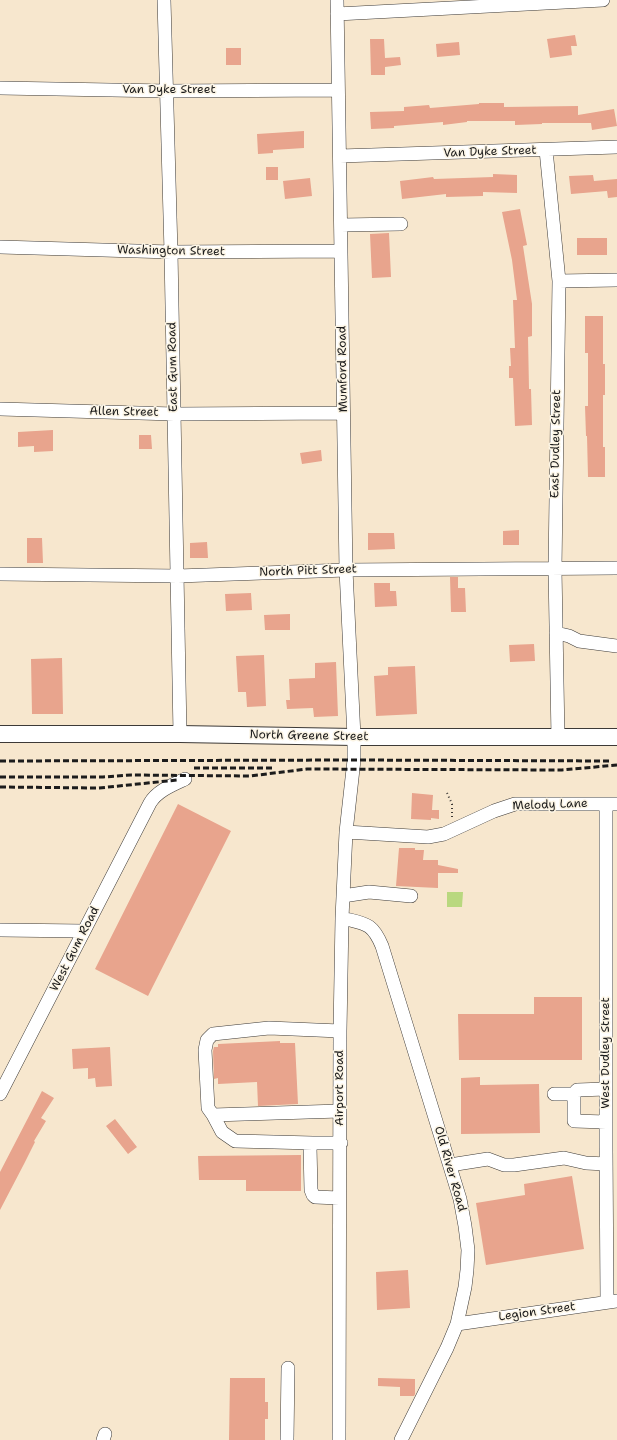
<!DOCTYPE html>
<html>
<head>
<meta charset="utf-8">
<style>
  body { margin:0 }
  canvas { display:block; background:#f7e7ce }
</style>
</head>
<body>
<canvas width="617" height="1440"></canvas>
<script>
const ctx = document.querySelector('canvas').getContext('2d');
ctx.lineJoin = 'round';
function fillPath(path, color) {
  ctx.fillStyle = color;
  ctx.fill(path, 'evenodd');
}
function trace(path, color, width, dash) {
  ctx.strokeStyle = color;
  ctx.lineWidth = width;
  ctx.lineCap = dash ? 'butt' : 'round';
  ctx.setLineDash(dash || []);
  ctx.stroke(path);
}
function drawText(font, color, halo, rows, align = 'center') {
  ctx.font = font + ' "Shantell Sans",sans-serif';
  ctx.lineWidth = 3;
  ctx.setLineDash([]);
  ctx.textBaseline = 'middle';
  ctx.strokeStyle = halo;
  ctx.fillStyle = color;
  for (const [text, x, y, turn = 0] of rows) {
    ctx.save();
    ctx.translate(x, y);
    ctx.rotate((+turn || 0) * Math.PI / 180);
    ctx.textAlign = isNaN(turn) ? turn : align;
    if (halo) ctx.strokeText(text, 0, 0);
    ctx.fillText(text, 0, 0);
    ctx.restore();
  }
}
const green = new Path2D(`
  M447,892H463L462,907H447Z`);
const building = new Path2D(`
  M575,35L577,46H571L572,55L550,58L547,39Z
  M370,39H384L385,58L400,57L401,65L385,67V75H371Z
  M459,42L460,55L437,57L436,44Z
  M226,48H241V65H226Z
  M479,103H504V107L578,106V115L614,109L617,126L592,130L591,123H542V124L515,125V121H467V122L443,125V122L394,126V128L371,129L370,112L404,111V107L429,105L430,108L479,104Z
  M304,131V148L273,150V153L258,154L257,134Z
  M266,167H278V180H266Z
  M493,174L517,175V193L483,192V196L446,197V194L402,199L400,181L433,177L434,179L493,177Z
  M593,175L594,181L617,179V197L608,198L607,191L571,194L569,176Z
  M310,178L312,196L285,199L283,181Z
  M520,209L527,245L523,246L532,304V336L528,337L529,389H531L532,425L515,426L513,378H509V366H511L510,348H515L513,300H517L512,260L502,212Z
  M389,233L391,277L372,278L370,234Z
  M577,238H607V255H577Z
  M585,316H603V364H605V395H603V447H605V477H588L587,436H586L585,406H588V353H585Z
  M53,430V451L34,452V446L18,447V432Z
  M139,435H151L152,449H139Z
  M321,450L322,461L302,464L300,453Z
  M519,530V545H503V531Z
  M368,533H394L395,549L368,550Z
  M27,538H42L43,563H27Z
  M207,542L208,558H190V543Z
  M450,577H458V588H465L466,612H451Z
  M374,583H390V591H396L397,606L375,607Z
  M251,593L252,610L226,611L225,594Z
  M290,614V630H265L264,615Z
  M534,644L535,661L510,662L509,645Z
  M264,655L266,706L247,707L246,692H238L236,656Z
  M62,658L63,714H32L31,659Z
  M336,662L338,716L314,717L313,708L287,709L286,700H290L289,679L315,678V663Z
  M415,666L417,714L376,716L374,676L388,675V667Z
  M412,793L433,795L432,810H439V819L431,818V820L411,819Z
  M178,804L231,831L148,996L95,969Z
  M399,848H415V850H424L423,860H438V865L458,869V873H438V888L396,886Z
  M534,997H582V1060H459L458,1014H534Z
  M280,1041V1043H295L298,1104L258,1106L257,1082L218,1084V1078L214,1079L213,1051L214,1047H218V1044Z
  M110,1047L112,1086L96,1087L95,1078L88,1079V1068L73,1069L72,1049Z
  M480,1077V1085L539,1084L540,1133L461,1134V1078Z
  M42,1091L54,1098L41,1118L46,1121L34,1141L35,1142L24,1164L0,1210V1172Z
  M115,1119L137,1147L128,1154L106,1126Z
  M301,1155V1191H246V1180H199L198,1156Z
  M572,1176L584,1249L486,1265L476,1203L525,1195L524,1184Z
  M408,1270L410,1308L377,1310L376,1272Z
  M230,1378H265V1402H268V1419H265V1440H229Z
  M378,1378L415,1379V1394L414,1396H400V1387L378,1386Z`);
const path = new Path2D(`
  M447,793L452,804V817`);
const minor = new Path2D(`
  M164,0L171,252L180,734
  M337,0L346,570L354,737V760L346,832L342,918L340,1031L339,1440
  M337,14L603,0
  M0,88L167,91L338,90
  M546,150L559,281L555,569L558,738
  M340,156L617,147
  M341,225L401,224
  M0,247L171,252L341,251
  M559,281L617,280
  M0,409L174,414L343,413
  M0,574L178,576L346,570L617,568
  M556,633L569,636L579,641L617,646
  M606,804V1148L607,1302
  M346,832L428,837L444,834L494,811L515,804H617
  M343,896L369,892L411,896
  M342,918C365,924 372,922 382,946L460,1199L465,1226L468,1250L467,1270L465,1287L457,1324L447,1348L401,1440
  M0,930L84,931
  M340,1031L269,1028L213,1034L207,1040L205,1050L208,1108L213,1115L340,1111
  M0,1094L150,803C157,791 172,785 185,779
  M554,1094H574V1121L606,1122
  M574,1094L577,1090L606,1089
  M213,1115L222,1132L235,1141L313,1143
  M450,1165L488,1159L504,1165H514L564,1158L586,1163L606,1164
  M339,1198L315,1197L313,1195L311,1190L310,1147L313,1143H341
  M457,1324L617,1301
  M103,1440L105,1434
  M287,1440L288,1368`);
const major = new Path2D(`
  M0,734H180L354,737H617`);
const rail = new Path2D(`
  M0,761L354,760L612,761
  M194,768H275
  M0,777H103L131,775L250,776L307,769L562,770L617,765
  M0,787L99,788L177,780`);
const streetNames = [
  ["Van Dyke Street",169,90],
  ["Van Dyke Street",490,152,-2],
  ["Washington Street",171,251,1],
  ["East Gum Road",173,367,-91],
  ["Mumford Road",343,369,-91],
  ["Allen Street",124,412,1],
  ["East Dudley Street",556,444,-89],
  ["North Pitt Street",308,571,-2],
  ["North Greene Street",309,736,1],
  ["Melody Lane",550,805,-2],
  ["West Gum Road",75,949,-63],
  ["West Dudley Street",606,1053,-90],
  ["Airport Road",340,1088,-90],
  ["Old River Road",450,1169,74],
  ["Legion Street",537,1312,-8]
];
fillPath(green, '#b9d87f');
fillPath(building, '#e8a48d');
trace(minor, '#3d3a37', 14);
trace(major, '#3d3a37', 18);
trace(path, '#3d3a37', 2, [1, 3]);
trace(minor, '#fff', 13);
trace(major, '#fff', 16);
trace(rail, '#1c1c1c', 3, [6, 3]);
drawText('12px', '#1c1c1c', '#fcf5e5', streetNames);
</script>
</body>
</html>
